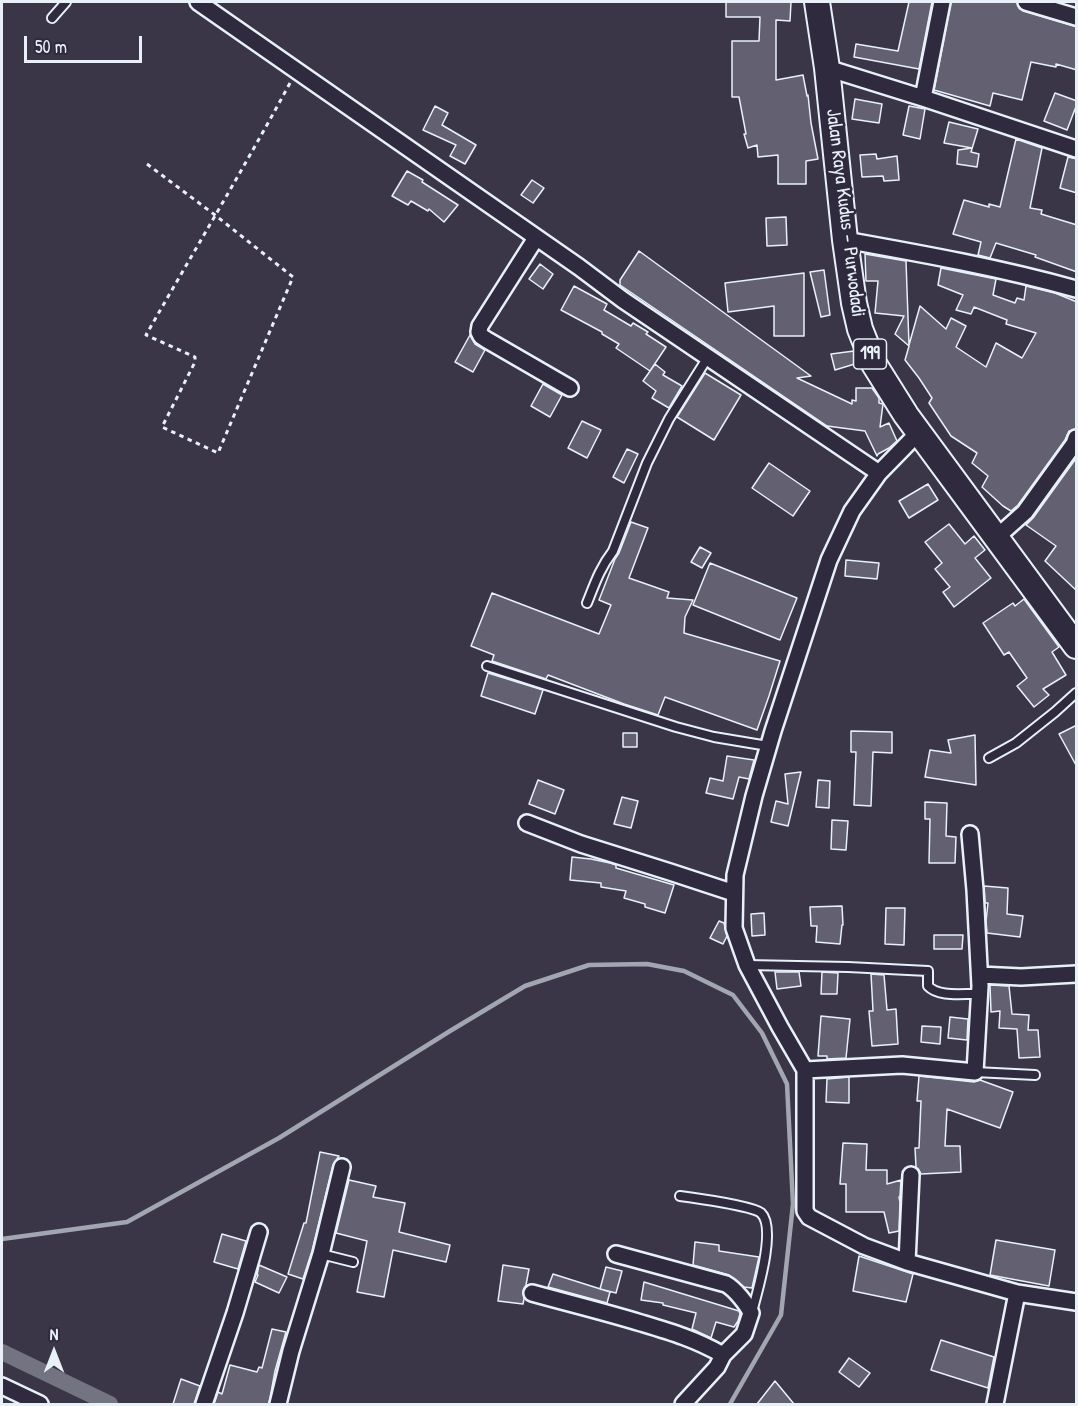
<!DOCTYPE html>
<html>
<head>
<meta charset="utf-8">
<style>
  body { margin:0 }
  #map { position:relative; width:1078px; height:1406px; overflow:hidden; background:#3a3648; font-family:"Patrick Hand",sans-serif }
  canvas { display:block }
  .frame { position:absolute; inset:0; border:3px solid #e8f1f8; pointer-events:none }
  .north { position:absolute; left:24px; top:1322px; width:60px; height:60px; -webkit-text-stroke:4px #2f2a3d; paint-order:stroke; rotate:0deg; font-size:16px; font-weight:700; line-height:24px; text-align:center; color:#e8f1f8 }
  .north::after { content:''; display:block; margin:auto; width:21px; height:27px; background:#e8f1f8; clip-path:polygon(50% 0,100% 100%,50% 72%,0 100%) }
  .scale { position:absolute; left:24px; top:36px; width:118px; height:27px; box-sizing:border-box; border:3px solid #e8f1f8; border-top:0; padding-left:8px; font-size:18px; line-height:21px; white-space:nowrap; color:#e8f1f8; -webkit-text-stroke:4px #2f2a3d; paint-order:stroke }
</style>
</head>
<body>
<div id="map">
<canvas width="1078" height="1406"></canvas>
<div class="frame"></div>
<div class="north">N</div>
<div class="scale">50 m</div>
</div>
<script>
const ctx = document.querySelector('canvas').getContext('2d');
ctx.lineJoin = 'round';
function trace(path, color, width, dash) {
  ctx.strokeStyle = color;
  ctx.lineWidth = width;
  ctx.lineCap = dash ? 'butt' : 'round';
  ctx.setLineDash(dash || []);
  ctx.stroke(path);
}
function fillPath(path, color) {
  ctx.fillStyle = color;
  ctx.fill(path, 'evenodd');
}
function drawText(font, color, halo, rows, align = 'center') {
  ctx.font = font + ' "Patrick Hand",sans-serif';
  ctx.lineWidth = 5;
  ctx.setLineDash([]);
  ctx.textBaseline = 'middle';
  ctx.strokeStyle = halo;
  ctx.fillStyle = color;
  for (const [text, x, y, turn = 0] of rows) {
    ctx.save();
    ctx.translate(x, y);
    ctx.rotate((+turn || 0) * Math.PI / 180);
    ctx.textAlign = isNaN(turn) ? turn : align;
    if (halo) ctx.strokeText(text, 0, 0);
    ctx.fillText(text, 0, 0);
    ctx.restore();
  }
}
const stream = new Path2D(`
  M2,1239L127,1222L279,1138L450,1031L525,986L589,965L647,964L684,971L733,995L762,1033L787,1084L793,1204L781,1315L730,1404`);
const canal = new Path2D(`
  M2,1352L110,1404`);
const building = new Path2D(`
  M726,2H791L790,21L776,20V80L803,75L807,96L808,95L811,123L818,159L806,161V184H778V155L758,157L757,145L748,148L744,134H746L739,97H732V41H759L760,17H726Z
  M909,2H932L919,69L854,57L856,44L898,51Z
  M951,2H1017L1019,8L1023,11L1077,27V70L1056,64V67L1031,62L1022,100L993,93L990,106L934,90Z
  M1055,93L1077,101V104L1067,130L1044,121Z
  M855,99L882,104L879,123L852,119Z
  M435,106L448,113L442,125L476,145L465,164L450,156L456,145L423,130Z
  M909,106L925,109L920,139L903,135Z
  M949,122L978,129L971,152L979,154L977,167L957,164L958,150L972,148L944,143Z
  M1016,139L1042,148L1030,208L1042,210L1041,214L1077,225V272L1035,257L1036,255L996,243L990,258L978,255L981,242L953,234L964,200L989,207V204L1000,207Z
  M876,154L877,159L897,156L899,180L884,181L883,176L862,177L860,155Z
  M1068,157L1077,159V193L1060,188Z
  M407,171L423,180L422,182L458,205L444,222L429,209L428,211L411,201L408,205L392,196Z
  M532,180L544,188L533,203L521,195Z
  M786,217L787,245L767,246L766,218Z
  M639,251L811,376L797,378L852,404V400L856,401V388H872L879,398V403L883,404L880,427L889,423L897,441L889,448L878,454L877,456L865,431L827,426L620,285V280Z
  M865,254L906,261L909,345L920,306L946,329L951,318L966,326L956,347L986,367L996,343L1022,358L1036,333L1006,324L1007,320L974,307L971,314L956,310L963,295L938,285L941,268L996,279L993,295L1015,303L1017,298L1024,300L1026,286L1055,293L1077,302V429L1069,431L1065,440L1018,505L1011,511L1003,506L982,487L988,476L972,463L977,453L951,436L929,403L932,398L919,378L905,360L909,346L895,334L904,316L875,313L878,281H866Z
  M540,264L553,274L543,289L529,279Z
  M824,270L830,315L821,317L810,272Z
  M804,273V336H774V306L728,312L725,283Z
  M574,286L607,304L604,310L631,326L633,323L648,332L646,334L666,347L650,371L616,348L619,344L602,334V332L561,310Z
  M470,335L475,344L485,350L473,372L455,362Z
  M854,351L858,363L835,370L831,354Z
  M655,364L665,372L663,375L682,386L669,408L652,398L656,391L643,381Z
  M705,373L741,395L714,440L677,417Z
  M543,384L562,395L550,417L531,406Z
  M582,421L601,430L587,458L568,448Z
  M627,449L638,454L624,483L613,477Z
  M1077,457V591L1045,561L1056,546L1026,525L1033,518Z
  M769,463L810,491L793,516L752,488Z
  M928,484L938,500L909,518L899,501Z
  M631,522L648,528L629,578L669,592L667,598L693,600L685,617L684,633L780,661L769,696L757,730L665,697L658,715L624,704L548,675L546,679L492,661L494,655L471,646L492,593L599,634L611,605L599,600L615,559L619,553Z
  M949,524L965,544L974,536L985,550L975,558L991,578L954,607L943,592L950,587L935,569L942,563L925,542Z
  M700,547L711,553L702,568L691,562Z
  M846,560L879,563L877,579L845,576Z
  M710,563L797,598L780,640L693,605Z
  M1024,599L1059,647L1052,652L1066,675L1043,689L1049,695L1034,707L1017,686L1027,678L1009,652L1004,655L983,623L1013,603L1015,606Z
  M488,673L543,690L535,714L481,696Z
  M1077,725V767L1059,734Z
  M851,731L892,732V753L873,752L871,806L854,805L856,752H851Z
  M623,733H637V747H623Z
  M975,735L976,785L925,777L930,750L951,753L948,740Z
  M727,756L754,760L749,779L739,777L733,799L706,793L710,778L723,781Z
  M801,772L788,826L771,822L776,801L788,804L785,774Z
  M538,780L564,790L555,814L529,804Z
  M818,780L830,781L829,808L816,807Z
  M622,797L638,801L631,828L614,824Z
  M925,802L947,803L946,836L956,837L955,863H929L930,819H925Z
  M832,820L848,821L846,850L831,849Z
  M572,857L591,859L610,863L616,865V868L674,885L665,913L645,907V904L624,898L626,891L601,887V883L570,880Z
  M984,886L1008,888L1007,914L1023,916L1020,937L987,933L986,921L988,903H985Z
  M842,906L843,925H842L840,944L816,942L817,926H811L810,907Z
  M886,908H905L904,945L885,944Z
  M764,913L765,935L752,936L751,914Z
  M719,921L724,923L727,936L723,944L710,938Z
  M934,935H963L962,949H934Z
  M775,972H799L801,986L777,989Z
  M822,972L838,973L837,994H821Z
  M871,974L884,975L887,1010L896,1009L898,1044L872,1046L869,1011H873Z
  M990,985L1009,986L1012,1014L1029,1015L1028,1030H1038L1040,1057L1019,1058L1017,1029L999,1028L1000,1011L991,1012Z
  M821,1016L850,1019L846,1058L827,1059V1056H818Z
  M950,1017L968,1019L967,1040L948,1038Z
  M922,1026L941,1027L940,1044L921,1042Z
  M919,1076L974,1082L980,1080L1013,1092L1000,1128L947,1109L945,1146H960L961,1172L921,1174L919,1170L916,1167L915,1148H919L921,1101H917Z
  M849,1077V1103L826,1102L827,1079Z
  M843,1143L867,1144L866,1170H887V1184L901,1180L900,1196L899,1197L900,1202L899,1231L889,1233L884,1212H846V1184H840Z
  M320,1152L339,1156L333,1165L312,1251L303,1279L288,1274L304,1223H306Z
  M349,1180L376,1186L373,1197L405,1203L399,1232L450,1245L446,1262L393,1250L384,1297L357,1292L367,1241L336,1233Z
  M222,1234L246,1241L238,1269L214,1262Z
  M996,1240L1055,1250L1049,1286L990,1275Z
  M695,1242L719,1245V1251L759,1257L752,1288L744,1287L729,1275L693,1265Z
  M859,1256L913,1274L906,1302L853,1291Z
  M259,1265L287,1277L279,1293L255,1282L258,1275H257Z
  M503,1265L529,1269L526,1285L523,1291L524,1299L523,1304L498,1301Z
  M606,1267L622,1271L616,1293L600,1289Z
  M553,1274L610,1292L607,1303L548,1287Z
  M644,1282L739,1311L740,1314L738,1321L734,1327L716,1322L711,1338L692,1329L696,1313L663,1305V1303L641,1300Z
  M272,1329L286,1332L275,1371L269,1404H214L218,1392L222,1394L230,1365L257,1372L259,1367L262,1368Z
  M941,1340L994,1357L988,1388L931,1370Z
  M849,1358L870,1373L859,1387L839,1372Z
  M181,1379L200,1386L194,1404H173Z
  M775,1381L794,1404H757Z`);
const path = new Path2D(`
  M147,164L215,215L293,277L218,453L162,427L195,362V357L146,335C194,251 244,168 290,83`);
const lane = new Path2D(`
  M52,18L66,2
  M587,603C595,583 600,568 613,551L647,463L669,419L708,357
  M487,666L676,727L714,737L768,746
  M989,758L1016,743L1055,712L1076,693
  M747,965L848,967L928,971V986C939,998 965,993 980,994
  M975,1072L1035,1075
  M680,1196C695,1198 752,1206 761,1213C777,1228 757,1293 752,1312
  M321,1254L353,1262`);
const street = new Path2D(`
  M198,2L579,267L623,300L879,473L852,511L829,560L773,731L754,796L735,875L734,928L741,948L747,965L780,1027L805,1070V1211L809,1217L864,1246L907,1262L1017,1293L1076,1302
  M1026,2L1076,17
  M827,68L923,98L1076,149
  M923,98L942,2
  M536,238L480,326L479,332L481,336L487,340L570,388
  M845,240C923,254 1001,268 1076,289
  M879,473L919,432
  M997,537L1025,512L1074,444L1076,438
  M527,823L581,844L670,872L734,893
  M980,975L1021,977L1076,974
  M805,1070L902,1065L975,1072L980,986L975,890L970,834
  M616,1254L726,1284C735,1289 747,1304 751,1313L744,1334L723,1355L717,1367L683,1404
  M907,1262L911,1175
  M532,1293C568,1303 605,1312 641,1323C671,1332 695,1339 723,1355
  M2,1386L40,1404
  M204,1404L235,1313L259,1232
  M278,1404L291,1351L321,1254L342,1167
  M995,1404L1017,1293`);
const primary = new Path2D(`
  M817,2L827,68L845,240L854,303L860,329L874,364L906,415L1076,646`);
const shields = [
  [870,354,33]
];
const shieldNames = [
  ["199",870,354]
];
const streetNames = [
  ["Jalan Raya Kudus - Purwodadi",845,213,83]
];
trace(stream, '#a2a6b1', 4.5);
trace(canal, '#737482', 16);
fillPath(building, '#636171');
trace(building, '#e8f1f8', 1.5);
trace(lane, '#e8f1f8', 12);
trace(street, '#e8f1f8', 20);
trace(primary, '#e8f1f8', 28);
trace(path, '#e8f1f8', 3, [4.5, 4.5]);
trace(lane, '#2f2a3d', 8);
trace(street, '#2f2a3d', 15);
trace(primary, '#2f2a3d', 24);
for (const [x, y, w] of shields) {
  const box = new Path2D();
  box.roundRect(x - w / 2, y - 15, w, 30, 4.5);
  ctx.fillStyle = '#2f2a3d';
  ctx.fill(box);
  trace(box, '#e8f1f8', 1.5);
}
drawText('bold 18px', '#e8f1f8', null, shieldNames);
drawText('20px', '#e8f1f8', '#2f2a3d', streetNames);
</script>
</body>
</html>
